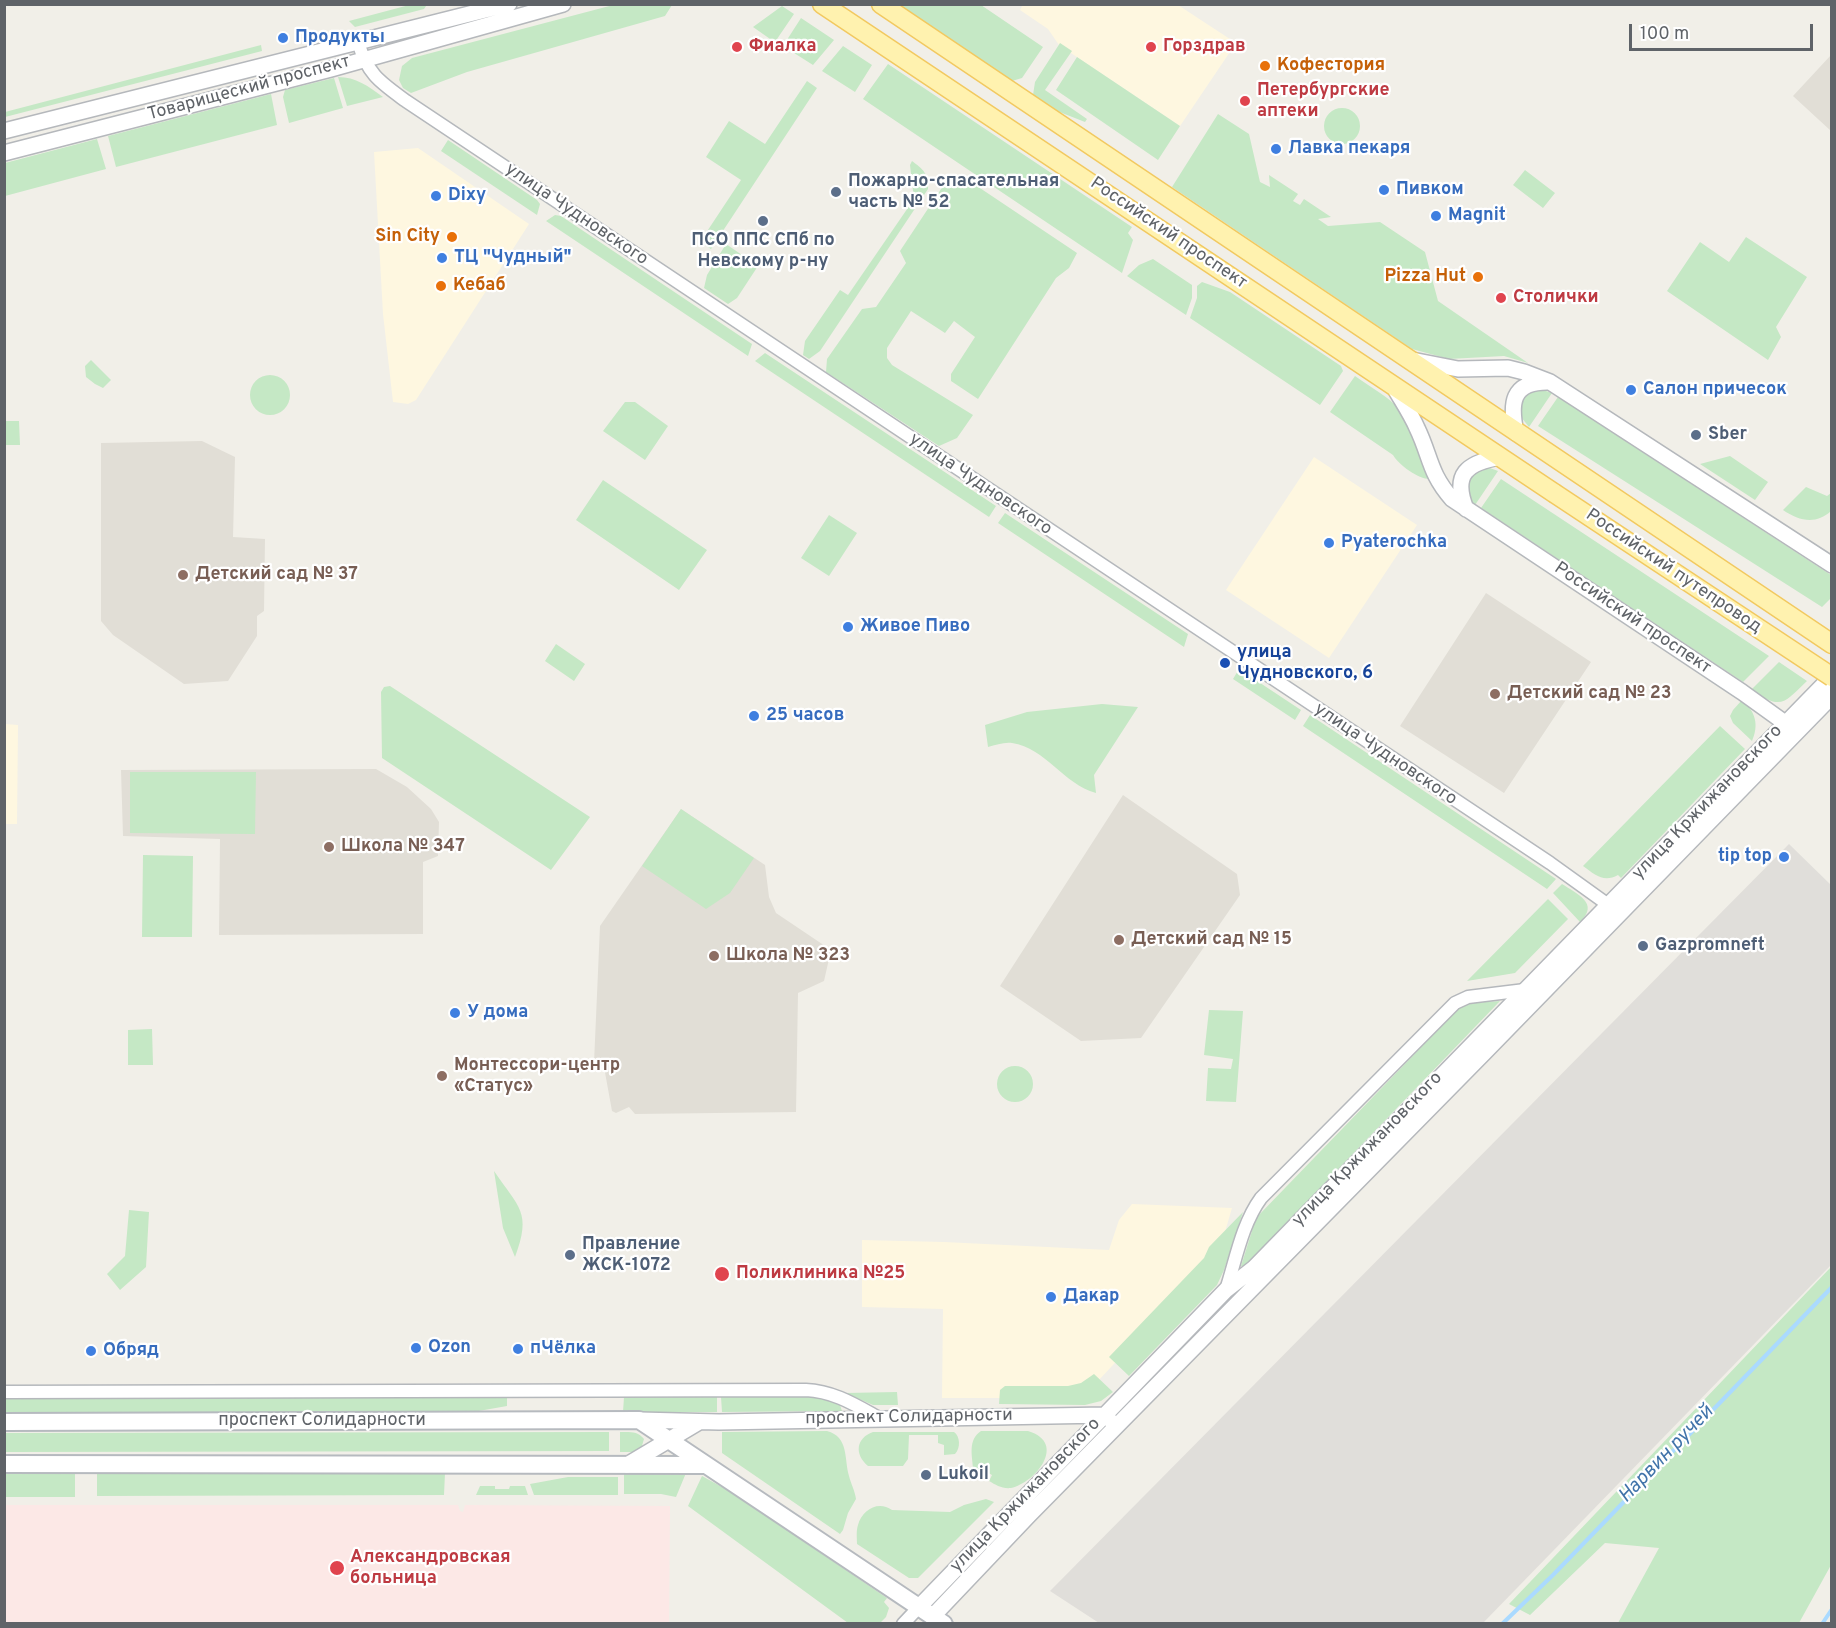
<!DOCTYPE html>
<html>
<head>
<meta charset="utf-8">
<style>
  body { margin:0 }
  #map { position:relative; width:1836px; height:1628px; overflow:hidden; background:#f1efe8; font-family:Overpass,sans-serif }
  canvas { display:block }
  .frame { position:absolute; inset:0; border:6px solid #5f6368; pointer-events:none }
  .scale { position:absolute; left:1629px; top:24px; width:184px; height:27px; box-sizing:border-box; border:3px solid #5f6368; border-top:0; padding-left:8px; font-size:18px; line-height:21px; white-space:nowrap; color:#5f6368; -webkit-text-stroke:4px #fff; paint-order:stroke }
</style>
</head>
<body>
<div id="map">
<canvas width="1836" height="1628"></canvas>
<div class="frame"></div>
<div class="scale">100 m</div>
</div>
<script>
const ctx = document.querySelector('canvas').getContext('2d');
ctx.lineJoin = 'round';
function fillPath(path, color) {
  ctx.fillStyle = color;
  ctx.fill(path, 'evenodd');
}
function trace(path, color, width, dash) {
  ctx.strokeStyle = color;
  ctx.lineWidth = width;
  ctx.lineCap = dash ? 'butt' : 'round';
  ctx.setLineDash(dash || []);
  ctx.stroke(path);
}
function drawText(font, color, halo, rows, align = 'center') {
  ctx.font = font + ' Overpass,sans-serif';
  ctx.lineWidth = 4.5;
  ctx.setLineDash([]);
  ctx.textBaseline = 'middle';
  ctx.strokeStyle = halo;
  ctx.fillStyle = color;
  for (const [text, x, y, turn = 0] of rows) {
    ctx.save();
    ctx.translate(x, y);
    ctx.rotate((+turn || 0) * Math.PI / 180);
    ctx.textAlign = isNaN(turn) ? turn : align;
    if (halo) ctx.strokeText(text, 0, 0);
    ctx.fillText(text, 0, 0);
    ctx.restore();
  }
}
const commercial = new Path2D(`
  M1023,4L1178,5L1236,43L1180,126L1059,45L1048,29L1020,10Z
  M418,148L529,224L416,400L408,404L393,402L383,314L374,152Z
  M1314,457L1417,525L1329,658L1226,590Z
  M5,724L18,725L17,824H5Z
  M1132,1204L1232,1208L1219,1252L1082,1398H942L943,1309L862,1307V1240L944,1242L1109,1250L1119,1220Z`);
const industrial = new Path2D(`
  M1789,844L1831,885V1265L1483,1623H1099L1050,1591Z`);
const education = new Path2D(`
  M1831,55V131L1793,96Z
  M202,441L235,457L233,537L265,539L264,611L257,616V636L228,681L184,684L113,635L101,621V443Z
  M1486,593L1591,662L1504,793L1400,726Z
  M376,769L407,787L431,809L439,822L438,856L423,862V934L219,935L220,839L123,836L121,770Z
  M1123,795L1237,874L1240,895L1141,1038L1081,1041L1000,986Z
  M681,809L765,865L769,897L776,913L831,950L824,981L798,993L796,1112L635,1114L629,1107L616,1113L612,1111L604,1067L594,1063L600,926Z`);
const medical = new Path2D(`
  M5,1505H458L460,1511L463,1512L465,1505L670,1506L669,1623H5Z`);
const green = new Path2D(`
  M413,4L426,6L424,9L355,27L349,21Z
  M617,4L672,5L665,16L467,72L411,93L403,88L399,80L402,66L412,58Z
  M898,5H981L1043,47L1022,78L1012,81Z
  M782,6L794,14L777,39L773,41L753,27Z
  M801,18L834,40L813,65L783,46Z
  M1060,43L1072,51L1045,90L1087,119L1085,122L1057,111L1033,95L1035,82Z
  M261,45L262,51L5,117V112Z
  M843,46L872,65L855,92L822,71Z
  M1077,57L1180,126L1158,160L1056,90Z
  M888,64L1132,227L1128,233L1133,240L1122,273L863,99Z
  M338,77C356,77 368,86 383,97L347,106Z
  M334,78L343,108L289,123L283,97L285,90Z
  M807,81L817,88L711,249L700,242L741,180L706,157L729,121L765,144Z
  M271,94L277,125L116,167L108,136Z
  M1324 126a18 18 0 1 1 36 0a18 18 0 1 1-36 0Z
  M1218,114L1249,134L1260,182L1270,187L1269,175L1298,194L1293,201L1300,205L1304,199L1331,217L1318,219L1328,226L1380,222L1425,252L1438,301L1528,363L1504,356L1449,359L1412,349L1172,187Z
  M97,139L106,169L5,196V163Z
  M448,140L537,200L540,204L537,215L441,151Z
  M912,161C923,169 929,174 928,189L820,351L809,359L803,355L805,341L840,290L848,295L914,199L910,165Z
  M1525,170L1555,193L1543,208L1513,185Z
  M962,176L1077,253L1069,268L1056,278L978,399L951,381V374L975,337L954,321L945,333L911,311L887,348V358L892,365L973,415L957,438L939,446L826,372L827,359L862,309L876,307L906,263L900,251L945,183Z
  M555,215L561,216L752,344L748,356L546,221Z
  M1746,237L1807,277L1776,327L1781,337L1768,360L1667,291L1700,242L1729,262Z
  M726,244L758,266L737,298L728,304L704,288L707,275Z
  M1153,259L1192,285V298L1186,315L1127,276L1139,265Z
  M1202,282L1230,292L1341,366L1343,371L1320,405L1190,318L1197,298V286Z
  M765,353L996,506L989,517L755,361Z
  M91,360L111,380L103,388L95,384L86,377L85,366Z
  M250 395a20 20 0 1 1 40 0a20 20 0 1 1-40 0Z
  M1355,376C1370,387 1388,396 1400,410C1415,429 1421,456 1430,479C1418,479 1399,465 1393,455L1330,412Z
  M1540,389L1552,393L1529,427L1521,417L1520,404L1527,394Z
  M1558,397L1831,575V598L1822,607L1538,426Z
  M625,402H635L668,426L645,460L603,431Z
  M5,421H19L20,445H5Z
  M1730,456L1768,482L1755,500L1700,464Z
  M1490,468L1498,471L1475,505C1458,490 1471,470 1490,468Z
  M1501,479L1769,656L1743,682L1481,508Z
  M603,480L707,550L679,590L576,520Z
  M1806,487L1827,496L1831,493V511C1816,525 1799,521 1783,510Z
  M1005,513L1188,634L1184,647L998,523Z
  M829,515L857,533L829,576L801,558Z
  M556,644L585,664L574,681L545,661Z
  M1779,662L1807,681C1783,704 1782,710 1751,690Z
  M1239,669L1301,710L1295,720L1233,679Z
  M390,686L590,817L551,870L382,758L381,692L384,687Z
  M1742,700C1756,712 1759,725 1752,741L1733,723L1730,716L1733,710Z
  M1102,704L1138,707L1094,775L1096,793C1063,784 1046,748 1012,743C1004,742 996,745 988,747L985,725L1027,712Z
  M1310,715L1556,879L1547,889L1303,726Z
  M1720,726L1745,749L1621,878L1618,875C1604,883 1595,875 1583,866Z
  M130,772H256L255,834L130,833Z
  M681,809L754,858L730,893L706,909L642,866Z
  M143,855L193,856L192,937H142Z
  M1562,884C1577,894 1600,903 1580,922L1553,893Z
  M1548,899L1568,919L1515,973L1467,981Z
  M1500,1001L1244,1267L1241,1266L1256,1218L1459,1008L1471,1003Z
  M1209,1010L1243,1011L1236,1102L1206,1101L1208,1068L1231,1069L1233,1059L1204,1055Z
  M152,1029L153,1065H128V1030Z
  M997 1084a18 18 0 1 1 36 0a18 18 0 1 1-36 0Z
  M494,1171C519,1208 532,1212 515,1257L503,1228Z
  M129,1210L149,1212L146,1267L120,1290L107,1274L125,1256Z
  M1243,1212L1224,1270L1217,1285L1129,1376L1109,1357L1204,1258L1209,1247Z
  M1831,1267V1565L1799,1623H1618L1659,1548L1605,1543L1530,1615L1509,1604Z
  M1094,1374L1113,1392L1101,1401L1085,1405L999,1404L1000,1390L1005,1386H1068L1081,1383Z
  M897,1392L898,1405H873L845,1393Z
  M809,1396L830,1400L840,1405L842,1411L722,1412L721,1397Z
  M507,1397V1406L473,1412L4,1413L5,1399Z
  M624,1397H717V1412H623Z
  M827,1431C849,1437 844,1458 849,1476C851,1484 855,1491 856,1499L848,1513L843,1530L840,1534L722,1453V1432Z
  M981,1431H1028C1068,1443 1035,1483 1011,1488C1002,1489 996,1485 989,1481L992,1475L983,1470L980,1475L973,1468C972,1454 968,1440 981,1431Z
  M609,1432V1451L4,1452L5,1433Z
  M620,1432C630,1432 638,1431 644,1439L641,1449L636,1452H620Z
  M873,1432H954C960,1436 961,1448 955,1454L944,1455V1445L938,1443V1435H909L908,1459L903,1466H868C854,1454 856,1438 873,1432Z
  M75,1472V1497H5V1473Z
  M97,1472H437L445,1473L444,1495L97,1496Z
  M624,1472L686,1473L676,1497L661,1494H624Z
  M702,1476L731,1492L887,1598L884,1602L889,1608L886,1617L880,1623H848L688,1506Z
  M568,1477H618V1495H534L530,1484Z
  M480,1486H495V1489H509L510,1486H525L528,1495H476Z
  M986,1499L994,1502L918,1578H909L857,1544C857,1538 856,1531 858,1525C862,1510 878,1500 892,1510L950,1512L964,1505Z`);
const stream = new Path2D(`
  M1502,1624L1553,1575L1832,1287
  M1822,1624L1832,1609`);
const minor = new Path2D(`
  M358,42C368,75 380,82 406,101L1550,863L1614,909
  M1226,1290C1236,1259 1242,1224 1261,1198L1455,1003L1468,997L1525,990
  M4,1392L806,1390C834,1391 857,1406 881,1419
  M903,1624L919,1607`);
const tertiary = new Path2D(`
  M4,131L509,4
  M4,153L331,69L563,4
  M1412,360L1458,369L1508,368L1524,372L1550,382L1832,565
  M1394,387C1402,401 1411,414 1417,428C1431,457 1429,473 1452,499L1742,692L1792,728
  M1516,433C1510,404 1511,382 1547,382
  M1466,509C1452,474 1467,463 1500,457
  M639,1420L719,1422L1105,1415L1109,1419
  M627,1465L699,1422
  M919,1607L1226,1290L1254,1268L1832,676
  M933,1616L1029,1515L1484,1053L1832,696`);
const secondary = new Path2D(`
  M4,1422L639,1420L944,1624
  M4,1464L704,1465`);
const primary = new Path2D(`
  M822,4L1554,493
  M881,4L1832,644`);
const primaryBridge = new Path2D(`
  M1554,493L1832,677`);
const markers = [
  [283,38,6,"#3f7fe0"],
  [737,47,6,"#e0444e"],
  [1151,47,6,"#e0444e"],
  [1265,66,6,"#e8710a"],
  [1245,101,6,"#e0444e"],
  [1276,149,6,"#3f7fe0"],
  [1384,190,6,"#3f7fe0"],
  [836,192,6,"#5c6f8a"],
  [436,196,6,"#3f7fe0"],
  [1436,216,6,"#3f7fe0"],
  [763,221,6,"#5c6f8a"],
  [452,237,6,"#e8710a"],
  [442,258,6,"#3f7fe0"],
  [1478,277,6,"#e8710a"],
  [441,286,6,"#e8710a"],
  [1501,298,6,"#e0444e"],
  [1631,390,6,"#3f7fe0"],
  [1696,435,6,"#5c6f8a"],
  [1329,543,6,"#3f7fe0"],
  [183,575,6,"#8d6e63"],
  [848,627,6,"#3f7fe0"],
  [1225,663,6,"#1a4fb4"],
  [1495,694,6,"#8d6e63"],
  [754,716,6,"#3f7fe0"],
  [329,847,6,"#8d6e63"],
  [1784,857,6,"#3f7fe0"],
  [1119,940,6,"#8d6e63"],
  [1643,946,6,"#5c6f8a"],
  [714,956,6,"#8d6e63"],
  [455,1013,6,"#3f7fe0"],
  [442,1076,6,"#8d6e63"],
  [570,1255,6,"#5c6f8a"],
  [722,1274,8,"#e0444e"],
  [1051,1297,6,"#3f7fe0"],
  [416,1348,6,"#3f7fe0"],
  [518,1349,6,"#3f7fe0"],
  [91,1351,6,"#3f7fe0"],
  [926,1475,6,"#5c6f8a"],
  [337,1568,8,"#e0444e"]
];
const shopNames = [
  ["Продукты",295,38],
  ["Лавка пекаря",1288,149],
  ["Пивком",1396,190],
  ["Dixy",448,196],
  ["Magnit",1448,216],
  ["ТЦ \"Чудный\"",454,258],
  ["Салон причесок",1643,390],
  ["Pyaterochka",1341,543],
  ["Живое Пиво",860,627],
  ["25 часов",766,716],
  ["tip top",1772,857,"right"],
  ["У дома",467,1013],
  ["Дакар",1063,1297],
  ["Ozon",428,1348],
  ["пЧёлка",530,1349],
  ["Обряд",103,1351]
];
const healthNames = [
  ["Фиалка",749,47],
  ["Горздрав",1163,47],
  ["Петербургские",1257,91],
  ["аптеки",1257,112],
  ["Столички",1513,298],
  ["Поликлиника №25",736,1274],
  ["Александровская",350,1558],
  ["больница",350,1579]
];
const foodNames = [
  ["Кофестория",1277,66],
  ["Sin City",440,237,"right"],
  ["Pizza Hut",1466,277,"right"],
  ["Кебаб",453,286]
];
const streetNames = [
  ["Товарищеский проспект",249,89,-15],
  ["улица Чудновского",576,215,34],
  ["Российский проспект",1168,234,34],
  ["улица Чудновского",980,485,34],
  ["Российский путепровод",1673,572,34],
  ["Российский проспект",1632,619,34],
  ["улица Чудновского",1385,755,34],
  ["улица Кржижановского",1708,803,-46],
  ["улица Кржижановского",1368,1150,-46],
  ["проспект Солидарности",909,1418,-1],
  ["проспект Солидарности",322,1421],
  ["улица Кржижановского",1026,1496,-46]
];
const serviceNames = [
  ["Пожарно-спасательная",848,182],
  ["часть № 52",848,203],
  ["ПСО ППС СПб по",763,241,"center"],
  ["Невскому р-ну",763,262,"center"],
  ["Sber",1708,435],
  ["Gazpromneft",1655,946],
  ["Правление",582,1245],
  ["ЖСК-1072",582,1266],
  ["Lukoil",938,1475]
];
const educationNames = [
  ["Детский сад № 37",195,575],
  ["Детский сад № 23",1507,694],
  ["Школа № 347",341,847],
  ["Детский сад № 15",1131,940],
  ["Школа № 323",726,956],
  ["Монтессори-центр",454,1066],
  ["«Статус»",454,1087]
];
const transitNames = [
  ["улица",1237,653],
  ["Чудновского, 6",1237,674]
];
const waterNames = [
  ["Нарвин ручей",1667,1455,-46]
];
fillPath(commercial, '#fef7e0');
fillPath(industrial, '#e0deda');
fillPath(education, '#e1ded6');
fillPath(medical, '#fce8e6');
fillPath(green, '#c5e8c5');
trace(stream, '#aadaff', 4);
trace(minor, '#b5b8bc', 15);
trace(tertiary, '#b5b8bc', 18);
trace(secondary, '#b6babf', 20);
trace(primary, '#f2c960', 21);
trace(minor, '#fff', 12);
trace(tertiary, '#fff', 15);
trace(secondary, '#fff', 16);
trace(primary, '#fff2af', 18);
trace(primaryBridge, '#f2c960', 21, []);
trace(primaryBridge, '#fff2af', 18);
for (const [x, y, r, color] of markers) {
  const dot = new Path2D();
  dot.arc(x, y, r, 0, 2 * Math.PI);
  ctx.fillStyle = color;
  ctx.fill(dot);
  trace(dot, '#fff', 2);
}
drawText('bold 18px', '#366cbe', '#fff', shopNames, 'left');
drawText('bold 18px', '#be3a42', '#fff', healthNames, 'left');
drawText('bold 18px', '#c56008', '#fff', foodNames, 'left');
drawText('18px', '#5f6368', '#fff', streetNames);
drawText('bold 18px', '#4e5e75', '#fff', serviceNames, 'left');
drawText('bold 18px', '#785e54', '#fff', educationNames, 'left');
drawText('bold 18px', '#164399', '#fff', transitNames, 'left');
drawText('italic 20px', '#4174aa', '#fff', waterNames);
</script>
</body>
</html>
